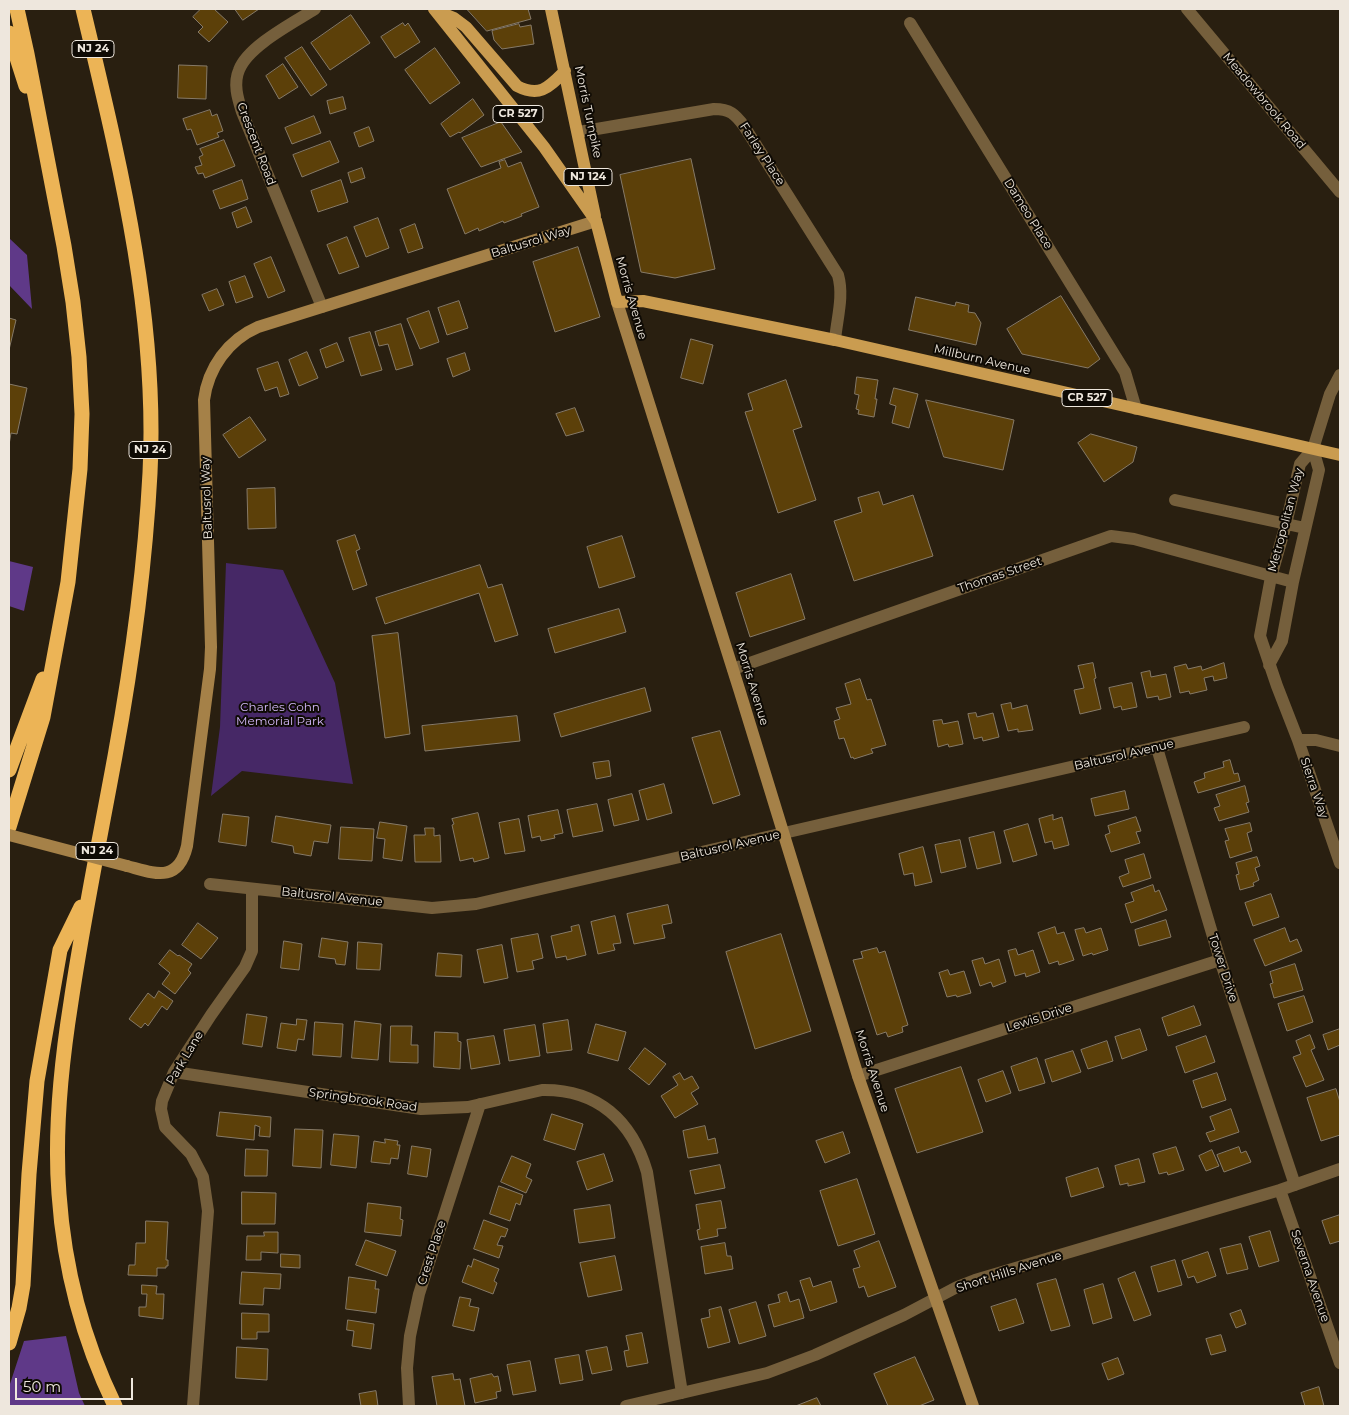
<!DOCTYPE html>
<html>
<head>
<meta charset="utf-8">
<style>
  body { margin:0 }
  #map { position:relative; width:1349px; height:1415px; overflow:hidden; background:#291f10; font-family:Montserrat,sans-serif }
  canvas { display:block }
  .frame { position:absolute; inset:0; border:10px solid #eee7dd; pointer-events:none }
  .scale { position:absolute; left:15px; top:1378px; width:118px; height:22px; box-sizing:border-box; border:2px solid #eee7dd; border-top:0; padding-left:6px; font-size:15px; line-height:18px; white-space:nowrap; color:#eee7dd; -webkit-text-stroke:4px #0e0a04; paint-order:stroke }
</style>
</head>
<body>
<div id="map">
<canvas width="1349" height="1415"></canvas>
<div class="frame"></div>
<div class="scale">50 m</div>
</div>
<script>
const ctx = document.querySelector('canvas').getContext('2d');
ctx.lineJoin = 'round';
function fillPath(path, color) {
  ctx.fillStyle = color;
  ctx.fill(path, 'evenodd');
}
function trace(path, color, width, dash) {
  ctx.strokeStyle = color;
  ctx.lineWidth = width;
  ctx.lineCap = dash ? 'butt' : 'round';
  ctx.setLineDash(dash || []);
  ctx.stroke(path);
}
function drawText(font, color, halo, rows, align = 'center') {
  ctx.font = font + ' Montserrat,sans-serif';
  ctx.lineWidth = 4;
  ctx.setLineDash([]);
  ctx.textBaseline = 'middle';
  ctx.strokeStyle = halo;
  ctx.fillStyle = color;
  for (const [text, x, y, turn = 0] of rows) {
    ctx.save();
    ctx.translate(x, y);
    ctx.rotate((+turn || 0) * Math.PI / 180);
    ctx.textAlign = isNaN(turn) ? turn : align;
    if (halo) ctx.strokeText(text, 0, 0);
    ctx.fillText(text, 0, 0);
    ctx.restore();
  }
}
const green = new Path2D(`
  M226,563L283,570L335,683L353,784L242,771L211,796L220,727Z`);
const forest = new Path2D(`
  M9,238L27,255L32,309L9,285Z
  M9,561L33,567L24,611L9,606Z
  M66,1336L79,1393L85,1406H9V1387L24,1341Z`);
const building = new Path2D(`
  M201,9H214L228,22L209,42L198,32L203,27L193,17Z
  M235,9H259L243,20Z
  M467,9H528L531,19L487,31Z
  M351,15L370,43L330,70L311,43Z
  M403,23L405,26L408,23L420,42L395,58L381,37Z
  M519,24L520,27L531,25L534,44L502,49L494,40L492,31Z
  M302,47L327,85L311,96L285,58Z
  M435,48L460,83L430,104L405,70Z
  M283,64L298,87L279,99L266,76Z
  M179,65L207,66L206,99L178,98Z
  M343,97L346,109L330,114L327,101Z
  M473,99L484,115L460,133L459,132L450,137L441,124Z
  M210,110L212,116L217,114L223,131L217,133L219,137L197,145L191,129L187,130L183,119Z
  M314,116L321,133L292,144L285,128Z
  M501,122L522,152L481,167L462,138Z
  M369,127L374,141L359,147L354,133Z
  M224,140L235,166L205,178L203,173L198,174L195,167L202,165L199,157L203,155L200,149Z
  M330,141L339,162L302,177L293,155Z
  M691,159L715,269L675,278L641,272L620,175Z
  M505,160L508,167L521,162L539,207L521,214L522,216L504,223L503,221L479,231L478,228L465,234L447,189L501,168L499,162Z
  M362,168L365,178L351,183L348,173Z
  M242,180L248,199L220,209L213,191Z
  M341,180L348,202L318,212L311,191Z
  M246,207L252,222L237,228L232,213Z
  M378,218L389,248L366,257L354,227Z
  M415,224L423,248L408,253L400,230Z
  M347,237L359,267L339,274L327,245Z
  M578,247L600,317L555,332L533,262Z
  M271,257L285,291L268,298L254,264Z
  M245,276L253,297L236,303L229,282Z
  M217,289L224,305L209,311L202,295Z
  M1061,296L1100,359L1088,368L1022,354L1007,329Z
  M916,297L955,306L956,302L969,305L968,312L975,313L981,323L976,345L909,330Z
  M459,301L468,328L447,335L438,308Z
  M429,311L439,342L420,349L407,319Z
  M9,318L16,320L9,350Z
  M401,324L413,365L396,370L388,344L379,346L375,332Z
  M370,332L382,370L361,376L349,338Z
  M691,339L713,345L703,384L681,378Z
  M337,343L344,361L326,368L320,350Z
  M307,352L318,378L299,386L289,360Z
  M465,353L470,370L453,377L447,359Z
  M278,362L289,394L280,397L277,387L265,391L257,369Z
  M857,377L878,380L875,399H877L874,417L858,414L859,410L856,409L859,395L855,394Z
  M786,380L802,427L793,430L816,500L778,513L745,412L753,410L748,394Z
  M9,384L27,388L17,434L11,433L9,445Z
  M894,388L918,394L909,428L892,423L896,406L890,404Z
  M926,400L1014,420L1003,470L944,457Z
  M575,408L584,431L566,436L556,414Z
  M250,417L266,440L239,458L223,435Z
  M1091,434L1137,447L1133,462L1104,482L1078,443Z
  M275,488L276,528L248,529L247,489Z
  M879,492L883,505L913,495L933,556L854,581L834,521L862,512L858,498Z
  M355,535L360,549L356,551L367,585L353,590L337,541Z
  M622,536L635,577L599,588L587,547Z
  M480,565L488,588L502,584L518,635L495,642L479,593L385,624L376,598Z
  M791,574L805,619L750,637L736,593Z
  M619,609L626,632L555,653L548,629Z
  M398,633L410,734L385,738L372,636Z
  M1093,663L1096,678L1094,679L1101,709L1080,714L1074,690L1084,688L1078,666Z
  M1224,663L1227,678L1214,681L1213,676L1204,678L1207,690L1190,694L1189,691L1180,693L1174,667L1186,664L1188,669L1201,666L1202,670Z
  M1150,671L1151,677L1166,674L1171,697L1159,700L1158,696L1147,698L1141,673Z
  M860,679L867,700L871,699L886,745L871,749L873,753L854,759L853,757L851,758L844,738L839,739L834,721L840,719L836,708L851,704L845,684Z
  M1132,683L1137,707L1122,710L1121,706L1114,708L1109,688Z
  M645,688L651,711L561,737L554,714Z
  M1011,703L1012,709L1027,705L1033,730L1018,732V729L1008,731L1001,705Z
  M976,713L977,717L993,713L999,737L983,741L982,737L974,739L968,714Z
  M517,716L520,741L425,751L422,726Z
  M942,720L943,724L958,721L963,744L949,747L948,744L938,747L933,721Z
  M720,731L740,795L713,804L692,738Z
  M1230,760L1234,774L1238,773L1240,781L1198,793L1194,782L1205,778L1204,773L1224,767L1223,762Z
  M609,761L611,776L596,779L593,763Z
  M664,784L672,813L647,820L639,791Z
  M1245,786L1249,802L1246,803L1249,812L1219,821L1214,808L1220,806L1216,795Z
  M1125,791L1129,809L1095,816L1091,799Z
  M632,794L639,820L614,826L608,800Z
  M597,804L603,831L573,837L567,810Z
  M558,810L563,833L554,835L555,838L541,841L540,836L532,838L528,816Z
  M478,813L489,858L474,862L473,858L460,861L452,825L454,824L452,819Z
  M223,814L249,817L246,846L219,842Z
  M1053,815V820L1062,817L1069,845L1054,849L1052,841L1045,843L1039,819Z
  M276,816L331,825L328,843L314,841L311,856L294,853L293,846L272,842Z
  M1136,817L1141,831L1136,832L1140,843L1111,852L1105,835L1110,833L1108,826Z
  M519,819L525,851L505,854L499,823Z
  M380,822L407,826L402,861L383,858L385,839L377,838Z
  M1250,823L1252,831L1247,833L1252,851L1230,858L1225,841L1229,840L1225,829Z
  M1028,824L1037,855L1013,862L1004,831Z
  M341,827L374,829L372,861L339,859Z
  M425,828H434V836L440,835L441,862H415L414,835H425Z
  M994,832L1001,863L977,869L969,838Z
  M960,840L966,867L941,873L935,845Z
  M923,847L932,882L915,886L913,873L904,875L899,854Z
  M1144,854L1151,878L1123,887L1119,877L1129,873L1125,860Z
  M1257,857L1260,866L1255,868L1259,880L1253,883L1254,886L1240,890L1236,875L1239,874L1236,863Z
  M1153,885L1155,892L1159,890L1167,910L1131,923L1125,904L1134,901L1131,893Z
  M1271,894L1279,917L1253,926L1245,903Z
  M668,905L672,923L662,925L665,938L634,944L627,914Z
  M615,916L621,943L613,944L615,950L598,954L591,922Z
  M1166,920L1171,937L1139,946L1135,930Z
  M198,923L218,938L201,959L182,945Z
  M579,925L586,955L567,960L566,956L556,958L551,936L572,931L571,927Z
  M1055,927L1057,934L1064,932L1074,960L1059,965L1058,961L1049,964L1038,933Z
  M1084,928L1086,933L1101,928L1108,950L1093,955L1092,953L1083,956L1075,930Z
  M1285,928L1290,942L1297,939L1302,951L1265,966L1254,940Z
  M538,934L543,958L532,961L534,969L517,972L511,939Z
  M781,934L811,1031L755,1049L726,952Z
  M322,938L348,942L345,965L336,964L335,959L319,957Z
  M284,941L302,944L299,970L281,968Z
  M358,942L382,944L380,970L357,969Z
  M502,945L508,978L484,983L477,950Z
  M877,948L879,953L885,951L908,1025L902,1027L903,1032L888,1037L886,1032L877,1035L853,960L863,958L861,952Z
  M1016,949L1018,955L1033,950L1040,972L1026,977L1025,973L1015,976L1008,951Z
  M170,950L178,956L179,955L192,964L188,970L191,973L175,994L162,984L170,973L159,964Z
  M438,953L462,955L461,977L436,976Z
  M983,958L985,964L999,959L1006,982L993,987L991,982L980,986L972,961Z
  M1295,964L1303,990L1274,998L1270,984L1273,983L1270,972Z
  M948,970L950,975L964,971L971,993L957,997L956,995L947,997L939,973Z
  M159,991L173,1001L167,1010L162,1006L148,1026L145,1023L141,1028L129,1019L148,993L154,998Z
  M1304,996L1313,1022L1287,1031L1278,1004Z
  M1194,1006L1201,1025L1168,1036L1162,1018Z
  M247,1014L267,1017L262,1047L243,1044Z
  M297,1019L307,1020L304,1040L298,1039L296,1051L277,1048L281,1023L296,1025Z
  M568,1020L572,1050L547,1053L543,1024Z
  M355,1021L381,1024L378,1060L352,1058Z
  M315,1022L343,1024L341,1057L313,1055Z
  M596,1024L626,1032L618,1061L588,1053Z
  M535,1025L540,1056L509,1061L504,1030Z
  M391,1026H412L411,1045H418V1063L390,1062Z
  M1140,1029L1147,1050L1122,1059L1115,1037Z
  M1340,1029V1045L1328,1050L1323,1035Z
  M435,1032L458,1033V1041L461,1042L460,1069L434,1067Z
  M1310,1035L1315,1048L1311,1050L1324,1080L1306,1087L1293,1057L1301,1054L1296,1041Z
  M494,1036L500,1064L471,1069L467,1040Z
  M1206,1036L1215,1062L1185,1073L1176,1047Z
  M1107,1041L1113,1061L1088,1069L1081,1050Z
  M645,1048L666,1064L649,1085L629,1069Z
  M1073,1051L1081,1072L1052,1082L1045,1060Z
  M1037,1058L1045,1083L1019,1091L1011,1067Z
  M961,1067L983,1132L917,1153L895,1089Z
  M1003,1071L1011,1093L986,1102L978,1080Z
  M680,1073L684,1080L692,1076L699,1088L691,1093L698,1104L675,1118L661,1096L678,1085L673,1077Z
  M1217,1073L1226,1100L1202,1108L1193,1081Z
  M1336,1089L1340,1102V1135L1321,1141L1307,1098Z
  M1231,1109L1239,1132L1210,1142L1206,1133L1215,1130L1210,1117Z
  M220,1112L271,1117L270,1137L259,1136L260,1127L255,1125L254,1140L217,1136Z
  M552,1114L583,1124L575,1150L544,1140Z
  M705,1126L708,1140L715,1138L718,1153L688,1158L683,1131Z
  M295,1129L323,1130L321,1168L293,1166Z
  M843,1132L850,1153L825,1163L816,1141Z
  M334,1134L359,1136L356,1168L331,1165Z
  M385,1139L398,1141L397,1145H400L398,1159L391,1158L390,1164L371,1162L374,1141L385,1143Z
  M412,1146L431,1149L427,1177L408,1174Z
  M1176,1147L1184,1170L1168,1175L1167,1172L1159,1174L1153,1154Z
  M1239,1147L1241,1153L1246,1151L1251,1162L1224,1172L1217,1155Z
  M246,1149L268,1150L267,1176H245Z
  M1212,1150L1219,1166L1206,1171L1199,1156Z
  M604,1154L613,1181L587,1190L577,1162Z
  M512,1156L531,1164L526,1177L532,1180L526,1193L501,1182Z
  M1139,1159L1145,1182L1128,1186V1183L1120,1185L1115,1166Z
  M720,1165L725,1188L695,1194L690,1171Z
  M1098,1168L1104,1187L1071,1197L1066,1178Z
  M857,1179L875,1234L838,1246L820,1191Z
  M499,1186L523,1195L520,1205L516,1203L510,1221L490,1214Z
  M242,1192L276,1193L275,1224H242Z
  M721,1201L726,1228L717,1229L718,1236L699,1240L697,1230L700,1229L696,1205Z
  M368,1203L401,1207L400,1219L403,1220L401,1236L365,1232Z
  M610,1205L615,1238L579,1243L574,1210Z
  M1340,1215V1241L1330,1244L1322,1221Z
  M484,1220L508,1229L505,1237L501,1236L497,1245L503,1246L499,1258L474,1249Z
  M146,1221L168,1222L166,1260H168V1266H166V1268H157V1276L128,1275L129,1265H135L136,1243H145Z
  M1270,1231L1279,1261L1259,1267L1249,1237Z
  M264,1232H278V1253L261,1252V1260H246L247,1236H264Z
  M366,1240L396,1251L387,1276L356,1265Z
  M879,1241L896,1287L868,1297L864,1286L859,1288L853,1269L860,1267L854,1251Z
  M725,1243L727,1256H731L733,1269L705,1274L701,1247Z
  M1241,1244L1248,1269L1227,1274L1220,1249Z
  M1208,1252L1216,1276L1197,1283L1194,1276L1188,1278L1182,1261Z
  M281,1254L300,1255V1268L281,1267Z
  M615,1256L622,1290L588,1297L580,1263Z
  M474,1259L499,1269L494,1281L497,1283L493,1294L462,1282L468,1265L471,1267Z
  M1175,1260L1182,1285L1158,1292L1151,1267Z
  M242,1272L281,1274L280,1289L264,1288L263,1305L240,1304Z
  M1135,1272L1151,1315L1134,1321L1118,1279Z
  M349,1277L376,1281L375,1289H379L376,1313L346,1309Z
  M810,1278L813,1287L831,1281L837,1302L810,1311L800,1281Z
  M1056,1279L1070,1326L1051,1331L1037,1284Z
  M1103,1284L1112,1318L1093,1324L1084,1290Z
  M142,1285L157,1286L156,1294H164L163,1319L139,1316V1307H146L147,1294H142Z
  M787,1292L790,1302L799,1299L804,1318L774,1327L768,1305L780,1302L778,1295Z
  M460,1297L471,1299L469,1306L479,1308L474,1331L453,1326Z
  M1016,1299L1024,1323L999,1331L991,1307Z
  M756,1302L766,1336L739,1344L729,1310Z
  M721,1307L730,1342L708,1348L701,1319L710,1317L709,1310Z
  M1241,1310L1246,1324L1236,1328L1230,1314Z
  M242,1313L269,1314V1332H257V1339H242Z
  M348,1320L374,1324L371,1349L352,1346L354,1331L347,1330Z
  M642,1333L648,1363L627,1367L624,1351L629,1350L626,1336Z
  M1221,1335L1226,1351L1211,1355L1206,1339Z
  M237,1347L268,1349L267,1380L236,1378Z
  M607,1347L612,1370L592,1374L586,1351Z
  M579,1355L583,1380L560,1384L555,1359Z
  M915,1357L934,1400L919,1406H888L874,1374Z
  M1118,1358L1124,1374L1108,1380L1102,1364Z
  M530,1361L536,1391L513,1395L507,1365Z
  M453,1374L454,1380L460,1379L465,1406H437L432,1377Z
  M492,1374L494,1377L498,1376L501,1391L496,1392L497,1398L475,1403L470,1379Z
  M1319,1387L1324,1406H1305L1301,1393Z
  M376,1391L378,1406H361L359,1394Z
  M817,1398L821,1406H796Z`);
const street = new Path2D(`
  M315,9C293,23 248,46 239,70C233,84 238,99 242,112L322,307
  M1187,9L1340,192
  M910,23L1125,372L1136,409
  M579,132L714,109C730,109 735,114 744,126L838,275C844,296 837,318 835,340
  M1340,375L1330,394L1313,449L1300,464L1286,524L1271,577L1260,636L1277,686L1298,740H1316L1340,746
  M1175,500L1305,528
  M1269,665L1282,641L1293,582L1319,470L1313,449
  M733,669L1111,536L1134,539L1293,582
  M1298,740L1340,863
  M1157,748L1220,960L1295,1185
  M210,884L432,908L476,904L1244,727
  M174,1072L421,1109L468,1107L542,1090C598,1089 632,1121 647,1172L682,1393
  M858,1076L1220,960
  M1280,1190L1340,1363
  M193,1406L208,1211L203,1177L191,1154L165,1127L161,1109L162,1101L174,1072L211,1015L245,967L252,951V889
  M409,1406L407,1368L410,1336L419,1294L480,1104
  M626,1406L767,1373L815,1355L904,1315L957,1287L975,1280L1280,1190L1340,1169`);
const secondary = new Path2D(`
  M617,302L740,692L858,1076L973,1406
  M127,866C154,873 178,884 187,846L210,669L211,647L204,400C208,368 228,340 258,327L596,221`);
const primary = new Path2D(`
  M434,9L544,147L596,221L617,302L643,301L835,340L1340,455
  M551,9L595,216
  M437,11L454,18L466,27L517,86C540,98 549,87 565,71`);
const highway = new Path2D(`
  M83,9C119,161 158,315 150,473C145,568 132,663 115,756C100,838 83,920 71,1002C61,1065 54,1130 59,1194C64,1267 83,1340 115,1406
  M9,33L26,86
  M9,770L43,679
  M9,827L43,717L68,582L80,469L82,414L79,357L73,302L64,246L27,54L17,9
  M9,1343L19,1308L23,1285L29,1174L37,1081L60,950L81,907`);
const secondaryBridge = new Path2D(`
  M9,835L127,866`);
const shields = [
  [93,49,42],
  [518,114,50],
  [588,177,48],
  [1087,398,50],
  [150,450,42],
  [97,851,42]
];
const shieldNames = [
  ["NJ 24",93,49],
  ["CR 527",518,114],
  ["NJ 124",588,177],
  ["CR 527",1087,398],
  ["NJ 24",150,450],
  ["NJ 24",97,851]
];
const streetNames = [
  ["Meadowbrook Road",1264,101,50],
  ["Morris Turnpike",588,112,78],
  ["Crescent Road",256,144,69],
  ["Farley Place",762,154,57],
  ["Dameo Place",1028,214,58],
  ["Baltusrol Way",531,242,-17],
  ["Morris Avenue",631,298,74],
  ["Millburn Avenue",982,360,13],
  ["Baltusrol Way",207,498,-92],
  ["Metropolitan Way",1286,520,-75],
  ["Thomas Street",1000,575,-19],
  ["Morris Avenue",752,684,73],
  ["Baltusrol Avenue",1124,755,-13],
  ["Sierra Way",1314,788,71],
  ["Baltusrol Avenue",730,846,-13],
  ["Baltusrol Avenue",332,897,6],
  ["Tower Drive",1223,968,72],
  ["Lewis Drive",1039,1018,-18],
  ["Park Lane",185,1058,-59],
  ["Morris Avenue",872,1071,72],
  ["Springbrook Road",363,1100,8],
  ["Crest Place",432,1253,-72],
  ["Short Hills Avenue",1009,1272,-18],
  ["Severna Avenue",1310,1276,71]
];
const parkNames = [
  ["Charles Cohn",280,707],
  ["Memorial Park",280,721]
];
fillPath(green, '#462866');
fillPath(forest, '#5f3988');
fillPath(building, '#5c4009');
trace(building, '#867a68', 1);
trace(street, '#755f3c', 12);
trace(secondary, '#a58148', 12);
trace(primary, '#ca9c50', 12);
trace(highway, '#ecb456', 15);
trace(secondaryBridge, '#a58148', 12);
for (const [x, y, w] of shields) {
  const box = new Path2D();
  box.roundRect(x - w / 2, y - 8.5, w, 17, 4);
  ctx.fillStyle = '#0e0a04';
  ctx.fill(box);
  trace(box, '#eee7dd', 1);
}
drawText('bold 11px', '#eee7dd', null, shieldNames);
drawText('12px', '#eee7dd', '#0e0a04', streetNames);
drawText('12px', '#d2b7f8', '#0e0a04', parkNames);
</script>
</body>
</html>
